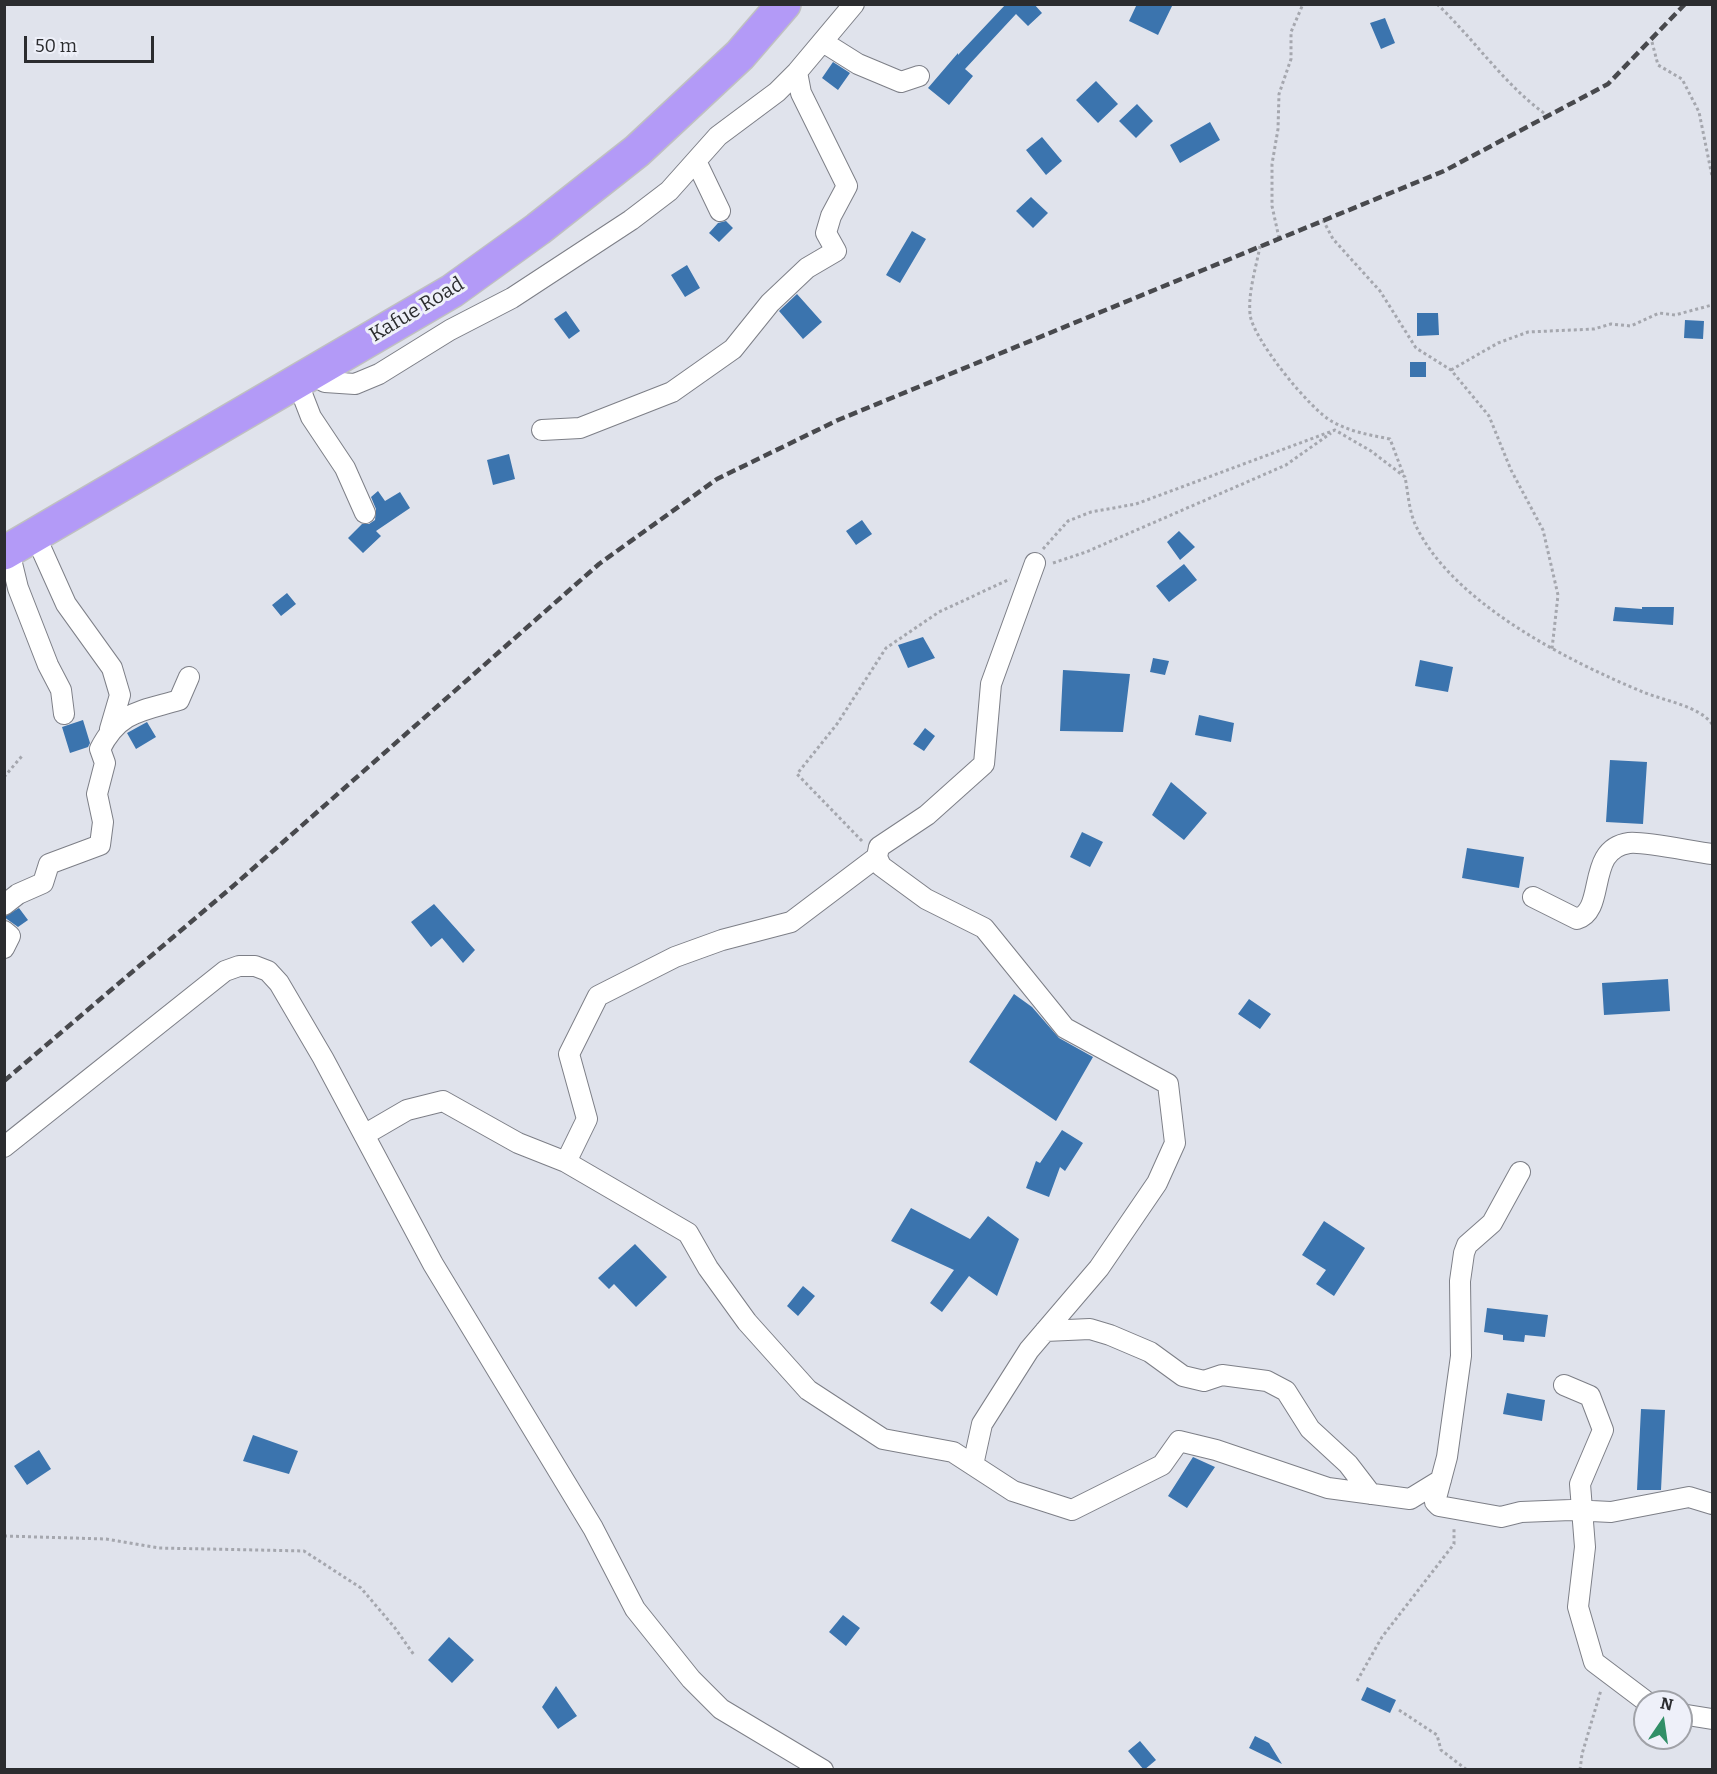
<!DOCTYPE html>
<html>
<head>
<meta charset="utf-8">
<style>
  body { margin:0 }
  #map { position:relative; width:1717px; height:1774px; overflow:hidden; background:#e0e3ec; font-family:Bitter,serif }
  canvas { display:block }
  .frame { position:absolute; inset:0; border:6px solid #2b2c2f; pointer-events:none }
  .north { position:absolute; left:1633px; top:1690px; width:60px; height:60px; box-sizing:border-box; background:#eef0f9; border:2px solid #a0a2a8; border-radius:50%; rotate:13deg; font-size:16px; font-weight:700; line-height:24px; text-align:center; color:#2b2c2f }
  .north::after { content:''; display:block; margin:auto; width:21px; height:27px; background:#318f67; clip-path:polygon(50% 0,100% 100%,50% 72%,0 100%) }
  .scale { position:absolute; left:24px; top:36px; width:130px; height:27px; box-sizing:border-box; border:3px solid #2b2c2f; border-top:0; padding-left:8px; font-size:18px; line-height:21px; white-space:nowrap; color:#2b2c2f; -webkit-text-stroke:4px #eef0f9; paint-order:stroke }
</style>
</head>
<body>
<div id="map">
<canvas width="1717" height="1774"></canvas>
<div class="frame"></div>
<div class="north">N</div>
<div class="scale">50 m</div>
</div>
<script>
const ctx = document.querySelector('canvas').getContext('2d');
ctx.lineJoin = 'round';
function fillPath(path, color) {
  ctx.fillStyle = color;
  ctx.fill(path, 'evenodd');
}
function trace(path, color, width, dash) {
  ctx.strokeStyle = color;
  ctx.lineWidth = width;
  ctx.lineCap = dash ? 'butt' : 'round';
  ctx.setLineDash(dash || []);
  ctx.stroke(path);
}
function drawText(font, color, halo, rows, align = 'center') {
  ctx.font = font + ' Bitter,serif';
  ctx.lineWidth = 6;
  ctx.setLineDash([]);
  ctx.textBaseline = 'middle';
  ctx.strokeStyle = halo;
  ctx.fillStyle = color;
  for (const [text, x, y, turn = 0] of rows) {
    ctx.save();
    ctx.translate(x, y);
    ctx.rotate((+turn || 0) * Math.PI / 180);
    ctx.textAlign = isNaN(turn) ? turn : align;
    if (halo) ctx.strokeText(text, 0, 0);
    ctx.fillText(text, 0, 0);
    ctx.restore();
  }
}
const building = new Path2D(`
  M1006,4H1034L1042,13L1028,26L1016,14L965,69L973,76L949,105L928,88L958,53V55Z
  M1137,4H1173L1158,35L1129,21Z
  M1385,18L1395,43L1381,49L1370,23Z
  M833,62L850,73L838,90L822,78Z
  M1096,81L1118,104L1098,123L1076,100Z
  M1137,104L1153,121L1136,138L1119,121Z
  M1210,122L1220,140L1180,163L1170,145Z
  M1042,137L1062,161L1046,175L1026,150Z
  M1031,197L1048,213L1033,228L1016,211Z
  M726,221L733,228L719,242L709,233L718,223Z
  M912,231L926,239L900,283L886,275Z
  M687,265L700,288L685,297L671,275Z
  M797,294L822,322L803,339L779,311Z
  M566,311L580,331L569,339L554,319Z
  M1417,313H1438L1439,335L1417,336Z
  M1685,320L1704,321L1703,339L1684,338Z
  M1410,362H1426V377H1410Z
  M509,454L515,479L493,485L487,460Z
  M378,491L385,501L400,492L410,508L376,531L381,536L363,553L348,538L362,524H369L375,520L376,509L371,497Z
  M862,520L872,534L856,545L846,531Z
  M1179,531L1195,547L1180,560L1167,542Z
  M1184,564L1197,580L1169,602L1156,586Z
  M287,593L296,604L281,616L272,605Z
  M1615,607L1642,609V607H1674L1673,625L1613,621Z
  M923,637L935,658L908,668L898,645Z
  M1153,658L1169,661L1165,675L1150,672Z
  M1420,660L1453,667L1448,692L1415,686Z
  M1063,670L1130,674L1123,732L1060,731Z
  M1199,715L1234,723L1231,742L1195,735Z
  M83,720L90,743L88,747L70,753L62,727Z
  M147,722L156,737L136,749L127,733Z
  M925,728L935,736L924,751L913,744Z
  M1610,760L1647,762L1643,824L1606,822Z
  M1171,782L1207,813L1184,840L1152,815Z
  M1082,832L1103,842L1090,867L1070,857Z
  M1467,848L1524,857L1519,888L1462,878Z
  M434,904L475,950L463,963L442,938L431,947L411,922Z
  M19,908L28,920L18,927L4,917Z
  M1668,979L1670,1011L1604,1015L1602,983Z
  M1014,994L1032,1007L1059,1038L1093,1057L1056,1121L969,1062Z
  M1249,999L1271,1014L1260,1029L1238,1014Z
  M1062,1130L1083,1143L1065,1171L1060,1167L1049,1197L1026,1188L1036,1161L1040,1163Z
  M911,1208L970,1239L988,1216L1019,1239L997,1296L969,1276L942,1312L930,1303L954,1270L891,1241Z
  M1324,1221L1365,1248L1334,1296L1316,1284L1326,1270L1302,1255Z
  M635,1244L667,1277L636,1307L614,1284L609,1289L598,1278Z
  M803,1286L815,1296L798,1316L787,1306Z
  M1487,1308L1548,1315L1545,1337L1525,1335L1524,1342L1503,1340V1335L1484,1332Z
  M1507,1393L1545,1400L1542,1421L1503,1414Z
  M1641,1409L1665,1410L1661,1490H1637Z
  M253,1435L298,1451L289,1474L243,1461Z
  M39,1450L51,1469L27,1485L14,1466Z
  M1193,1457L1215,1467L1187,1508L1168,1496Z
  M843,1615L860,1628L846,1646L829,1632Z
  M449,1637L474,1660L452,1683L428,1660Z
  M556,1686L577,1716L558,1729L542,1707Z
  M1367,1687L1396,1700L1390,1713L1361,1700Z
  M1255,1736L1269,1743L1282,1764L1249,1748Z
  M1140,1741L1156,1760L1144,1770L1128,1751Z`);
const path = new Path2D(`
  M1437,4C1475,40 1505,86 1548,116
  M1652,42L1658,65L1682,79L1699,112L1712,176
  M1323,220L1333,239L1380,291L1416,348L1451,370L1489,416L1511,470L1543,530L1558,595L1552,649
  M1279,238L1272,206V164L1278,129L1279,94L1291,59V32L1303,4
  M1260,246C1256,268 1248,292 1250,314C1252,338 1311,411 1333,422C1351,432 1370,435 1390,439L1404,476
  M1451,370L1498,343L1528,332L1594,329L1611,324L1631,326L1659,313L1675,315L1712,305
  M1043,549L1068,521L1091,512L1136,504L1335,430L1371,451L1405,477C1408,492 1409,512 1416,526C1453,603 1568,661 1643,692C1665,701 1699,706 1712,724
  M1053,563L1086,552L1286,465L1331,433
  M4,777L22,756
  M862,841L797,774L837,724L886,648L939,612L1010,579
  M4,1536L106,1539L159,1548L304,1551L361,1588L395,1628L414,1655
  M1357,1681L1382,1637L1454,1544V1527
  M1399,1710L1437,1735L1441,1750L1467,1770
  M1580,1770L1582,1754L1601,1690`);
const street = new Path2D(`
  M823,42L858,64L901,82L919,76
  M696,161L720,211
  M310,374L325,382L355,384L379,374L450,330L512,298L631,220L669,191L718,136L777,92L797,72L854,4
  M297,381L311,417L345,468L365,513
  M542,430L580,428L672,392L733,349L770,303L807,268L836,251L826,233L831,216L847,186L801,93L797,72
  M35,535L66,604L112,668L120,695L110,729
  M9,551L18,588L48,665L61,690L64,714
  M1533,897L1577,919C1607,910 1585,849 1629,843C1644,841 1694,852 1712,854
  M4,905L18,894L43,883L49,864L100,845L103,822L97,794L105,763L100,749C119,711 142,711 179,700L189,677
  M4,931L10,936L4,948
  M364,1135L407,1110L443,1101L518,1143L566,1162L587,1119L569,1054L598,996L675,957L722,940L791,922L877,857
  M4,1147L225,971L239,966H255L268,971L279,983L323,1058L433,1264L593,1528L635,1609L691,1679L721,1709L823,1770
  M566,1162L688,1233L708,1268L747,1322L808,1390L883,1439L953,1452L1013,1491L1072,1510L1162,1465L1179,1441L1216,1450L1328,1488L1410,1499L1441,1480
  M1520,1172L1492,1223L1467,1245L1464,1253L1460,1281L1461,1356L1447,1457L1435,1502L1439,1506L1501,1517L1521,1512L1571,1510L1611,1512L1689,1497L1712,1504
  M1045,1331L1090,1329L1110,1335L1150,1352L1183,1376L1204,1381L1222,1375L1267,1381L1286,1391L1310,1429L1348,1464L1371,1494
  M1564,1385L1590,1396L1603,1430L1580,1484L1585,1547L1578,1607L1594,1662L1647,1702
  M973,1465L982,1424L1029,1350L1099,1268L1157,1183L1175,1143L1168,1084L1065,1028L984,928L926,899L881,866L877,857L879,847L927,815L984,764L991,684L1035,563
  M1681,1714L1712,1719`);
const highway = new Path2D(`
  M4,553L452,291L538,229L637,151L740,55L784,4`);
const rail = new Path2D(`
  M4,1081L232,887L599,564L717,479L838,420L1444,171L1608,84L1685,4`);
const streetNames = [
  ["Kafue Road",417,310,-31]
];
fillPath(building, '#3b74ae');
trace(street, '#7d7f87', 22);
trace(highway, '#bfc0c1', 36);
trace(path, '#a5a7ae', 3, [3, 3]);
trace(street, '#fff', 20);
trace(highway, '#b39af7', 33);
trace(rail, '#48494d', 4.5, [9, 4.5]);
drawText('20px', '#2b2c2f', '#eef0f9', streetNames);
</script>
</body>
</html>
